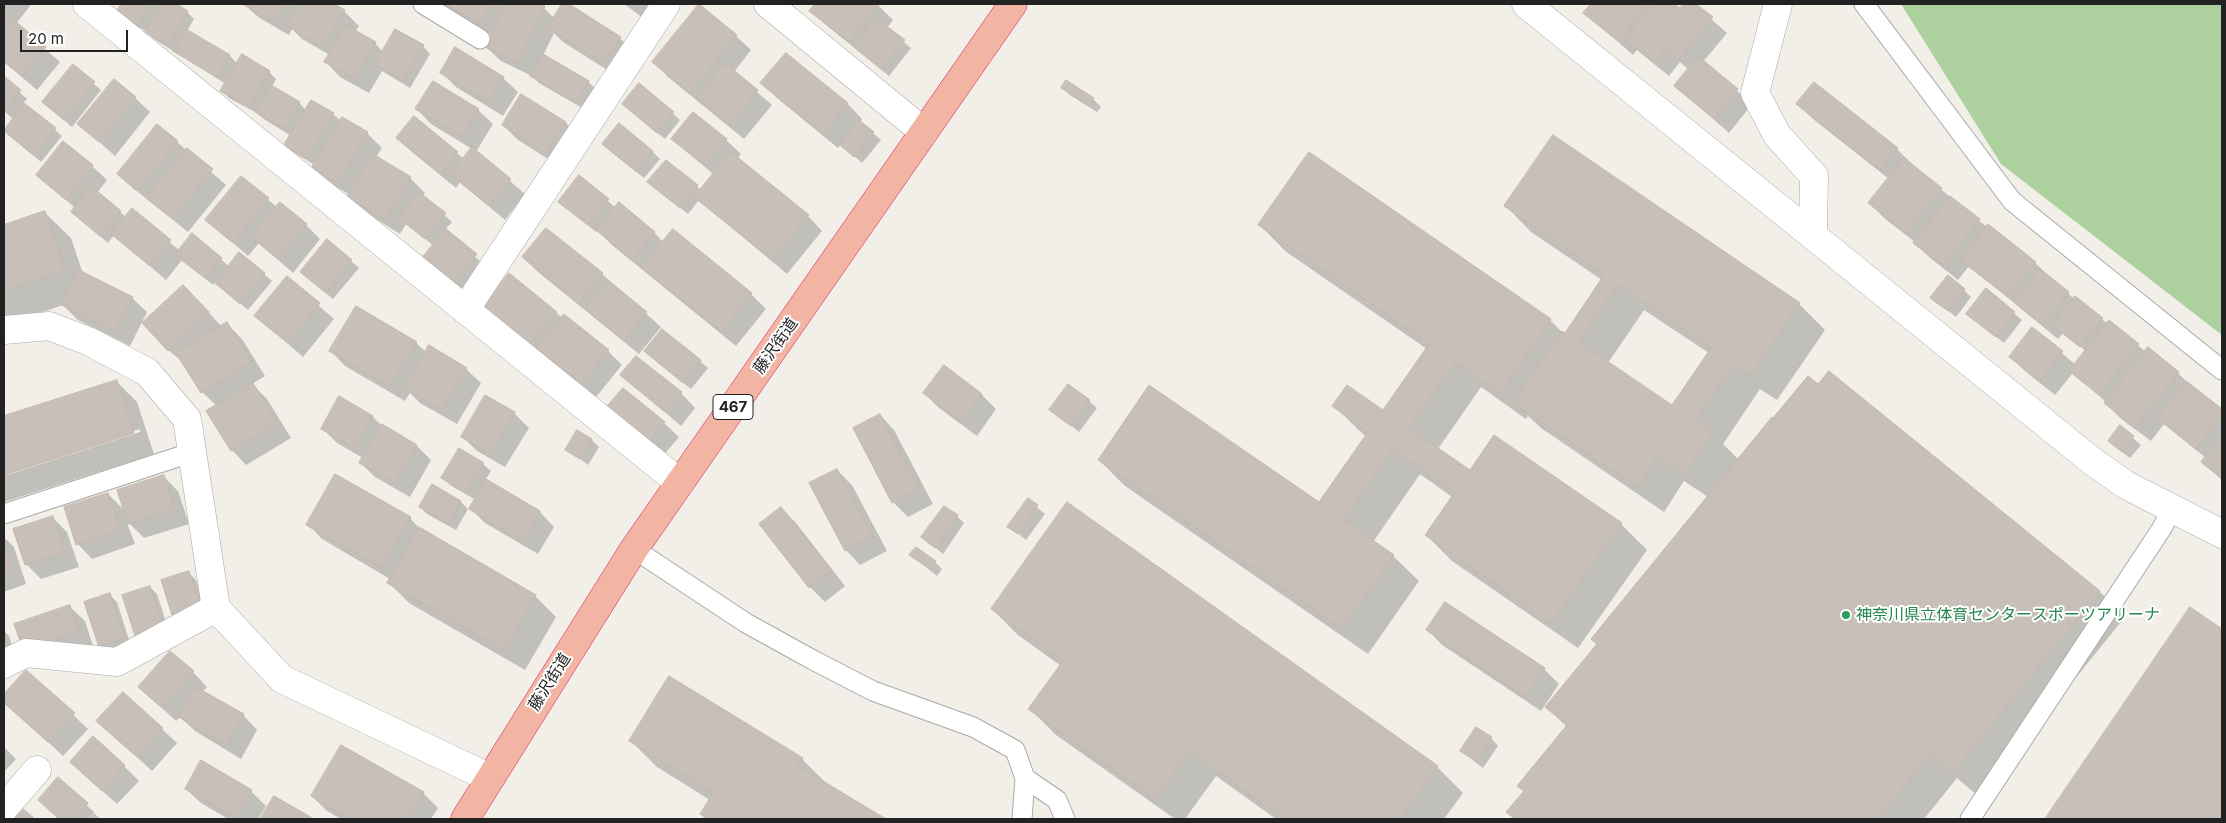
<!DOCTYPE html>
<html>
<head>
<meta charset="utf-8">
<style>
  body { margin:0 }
  #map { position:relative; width:2226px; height:823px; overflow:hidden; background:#f2efe9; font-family:Inter,sans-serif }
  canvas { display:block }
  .frame { position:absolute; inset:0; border:5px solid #222; pointer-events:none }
  .scale { position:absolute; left:20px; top:30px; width:108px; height:22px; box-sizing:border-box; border:2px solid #222; border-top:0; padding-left:6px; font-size:15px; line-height:18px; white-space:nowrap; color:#222; -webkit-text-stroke:4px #fff; paint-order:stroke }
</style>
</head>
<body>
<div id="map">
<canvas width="2226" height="823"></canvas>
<div class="frame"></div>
<div class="scale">20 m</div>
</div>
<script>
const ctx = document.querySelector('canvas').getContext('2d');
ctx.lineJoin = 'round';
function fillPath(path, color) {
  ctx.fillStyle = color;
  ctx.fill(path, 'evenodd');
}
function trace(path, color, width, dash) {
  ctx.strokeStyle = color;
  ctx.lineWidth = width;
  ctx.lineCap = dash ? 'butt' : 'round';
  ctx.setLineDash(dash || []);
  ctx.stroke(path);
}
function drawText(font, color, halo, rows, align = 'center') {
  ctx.font = font + ' Inter,"Noto Sans JP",sans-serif';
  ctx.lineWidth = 4;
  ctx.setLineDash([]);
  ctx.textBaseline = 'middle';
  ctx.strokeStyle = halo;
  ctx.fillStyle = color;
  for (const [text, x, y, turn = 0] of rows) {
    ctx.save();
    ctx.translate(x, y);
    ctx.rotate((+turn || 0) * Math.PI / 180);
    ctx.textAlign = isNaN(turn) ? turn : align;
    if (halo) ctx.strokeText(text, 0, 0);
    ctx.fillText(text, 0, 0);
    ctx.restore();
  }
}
const forest = new Path2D(`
  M1901,4H2222V335L2001,164Z`);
const shadow = new Path2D(`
  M4,4H28L30,6L16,24L60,62L37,90L4,62Z
  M123,4H174L187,12L194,19L187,31L230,56L238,64L269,72L276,79L272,87L299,103L306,110L333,114L341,121L367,133L382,148L376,157L410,178L425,193L423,196L452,222L445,230L490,270L467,298L438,274L434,246L406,224L400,234L363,211L349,197L350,195L328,182L313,167L315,165L293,152L286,145L291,136L264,119L257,113L229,98L222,91L226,84L154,39L146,31L125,20L118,13Z
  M244,4H332L344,11L359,26L355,32L375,43L383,52L423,46L430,54L410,88L382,71L369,93L340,77L326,62L330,55L302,39L292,29L289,35L258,17Z
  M443,4H536L544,8L554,18L563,4H566L620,38L634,53L618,77L563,42L554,33L543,56L588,82L596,89L584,109L539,83L532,76L501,61L486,47L492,35L452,12Z
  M624,4H660L647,21Z
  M817,4H877L893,20L887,28L911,48L889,76L826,25L811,11Z
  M1592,4H1672L1680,10L1685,4H1694L1727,33L1703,62L1752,104L1729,133L1676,86L1689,70L1680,62L1669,76L1637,50L1633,55L1585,13Z
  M736,36L751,50L734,72L772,105L744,139L668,77L654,62Z
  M786,54L848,104L862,119L860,122L881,140L862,163L841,144L838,148L777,98L762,83Z
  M73,66L101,90L72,127L43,102Z
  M441,72L503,78L518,92L503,116L456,87Z
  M4,78L27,99L23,103L62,136L41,162L4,130L13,119L4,111Z
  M1066,82L1093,99L1101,107L1097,112L1070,95L1062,88Z
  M639,85L680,120L665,139L631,111Z
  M522,95L566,123L580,137L561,167L518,140L503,125Z
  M135,98L150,112L115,156L79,124Z
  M1798,104L1897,149L1912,164L1911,165L1987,227L2035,263L2074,299L2108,324L2109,322L2146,352L2178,373L2193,388L2222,411V480L2203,462L2206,458L2164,424L2151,441L2120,418L2106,402L2073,373L2055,395L2025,371L2010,356L2032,328L2076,365L2086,351L2063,333L2058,339L1969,266L1958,280L1929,257L1915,242L1884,218L1870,203L1889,179L1813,119Z
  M417,109L478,110L493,124L476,152L525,194L505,220L460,182L456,188L412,152L397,138L414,118L464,159L472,149L431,124Z
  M673,139L726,140L741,154L737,159L808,216L822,231L787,274L699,200L688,214L656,189L697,186L701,191L714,175Z
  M177,142L226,185L188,232L133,188L118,174Z
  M610,151L653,152L660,159L644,178Z
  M1309,153L1550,320L1565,335L1602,280L1531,232L1506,206L1799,304L1825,330L1777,400L1760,389L1723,444L1739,460L2100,592L2125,617L1979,797L1957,778L1924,819H1515L1508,812L1525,792L1519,786L1567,727L1547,707L1598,645L1708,497L1684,481L1664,512L1541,428L1528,416L1526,419L1481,387L1438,449L1470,472L1621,524L1647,550L1578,648L1452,561L1426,535L1452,497L1420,474L1373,542L1393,556L1419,581L1368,654L1125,486L1099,460L1319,504L1366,437L1334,406L1383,412L1427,349L1285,251L1260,225ZM1644,310L1709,353L1672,406L1608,363Z
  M92,166L107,180L97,193L126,217L132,210L180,251L221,259L229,267L240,254L272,281L248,310L215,282L213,285L182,260L166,280L114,235L108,243L80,219L75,208L38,175Z
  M579,177L616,208L654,232L663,242L673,231L751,294L766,309L736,346L612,245L597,230L596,232L560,202Z
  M241,178L277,207L306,225L320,239L293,273L259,243L248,256L207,220Z
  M45,213L71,238L83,274L132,298L147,312L130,346L78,320L63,305L4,325V226Z
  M327,241L359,268L333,299L301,272Z
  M523,257L602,274L661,327L639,354L538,272Z
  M287,278L334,319L303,357L256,316Z
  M1964,290L1971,297L1956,317L1932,298Z
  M1986,290L2022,320L2004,343L1968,314Z
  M198,301L222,327L227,324L242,339L265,376L252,384L267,399L291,438L246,465L232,450L217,406L202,392L184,363L168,350Z
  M484,306L556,313L608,351L622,365L596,397L499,320Z
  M662,330L708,368L691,389L653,358Z
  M416,343L426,352L466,369L481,383L457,424L420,403L410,393L405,401L345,366L331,351Z
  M944,367L982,395L996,409L977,436L939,408L924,393Z
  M622,375L681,393L695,408L681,426Z
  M116,381L137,402L154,454L4,502V476L140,432V429L4,473V418Z
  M340,398L373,417L382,426L417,446L431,460L410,497L375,477L361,463L363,458L337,443L322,428Z
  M1089,401L1097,408L1079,432L1051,409Z
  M514,413L529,428L505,467L477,451L463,437Z
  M880,415L894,430L933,504L908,517L893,502Z
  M622,423H664L679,437L663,456Z
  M2120,427L2141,445L2130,458L2117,448Z
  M577,432L592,440L599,447L588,465L567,449Z
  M483,464L491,471L485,480L540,512L554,527L538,554L485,523L471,509L476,500L450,485L443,478Z
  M837,470L852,485L887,551L860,565L846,550Z
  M163,476L178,491L189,524L144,538L126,520L135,544L92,559L78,544L108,494L126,512Z
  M433,486L461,502L468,509L456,530L427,514L420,507Z
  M1028,500L1045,514L1026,540L1009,526Z
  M781,508L796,523L845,586L825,602L810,587Z
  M957,516L964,523L943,554L923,537Z
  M52,517L67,532L79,567L41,579L26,564Z
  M410,518L420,529L535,596L556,617L525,670L409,603L388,582L390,579L322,539L308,524Z
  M4,537L14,547L26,584L4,592Z
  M911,555L935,562L942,569L937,576Z
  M189,573L196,580L207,613L181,622L173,614Z
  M150,587L157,594L171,637L144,646Z
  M110,595L117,602L131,646L107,653L100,646Z
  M1446,603L1544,669L1559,684L1541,711L1442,645L1428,630Z
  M70,607L85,621L93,646L39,663L24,648Z
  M2190,608L2222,630V819H2047Z
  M992,609L1437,767L1463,793L1444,819H1276L1216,776L1185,819H1175L1056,735L1030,709L1061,666L1018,635Z
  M4,631L9,636L17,661L4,666Z
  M26,671L88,729L63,756L4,701V696Z
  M193,672L207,687L202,692L243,715L257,730L241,759L195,731L180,717L176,721L139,687Z
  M123,693L177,743L152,771L113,735Z
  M1491,738L1498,746L1483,768L1461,751Z
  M631,741L802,759L828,785L883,819H706L701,814L710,800L657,767Z
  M4,747L16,759L4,772Z
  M124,766L139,781L117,804L86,776Z
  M58,779L94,812L88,819H60L47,807Z
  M186,789L251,791L266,806L258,819H228L201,803Z
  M423,793L438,808L431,819H341L327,811L312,796Z
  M274,797L312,819H261Z`);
const building = new Path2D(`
  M121,4H150L138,25L116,13Z
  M161,4H176L188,11L167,45L145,32Z
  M243,4H284L274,22Z
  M299,4H334L345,10L323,47L286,25Z
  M446,4H492L480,24Z
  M505,4H539L545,6L518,63L485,47Z
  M562,4H569L621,37L603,63L547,28Z
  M699,4L737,35L690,93L652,62Z
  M815,4H879L849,42L809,11Z
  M1591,4H1649L1618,41L1583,13Z
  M1654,4H1674L1680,8L1683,4H1696L1713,17L1679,60L1665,49L1654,63L1625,40Z
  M876,18L905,40L881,69L853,46Z
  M14,20L46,47L22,76L4,62V33Z
  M346,25L376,42L354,79L324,62Z
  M186,29L230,55L217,77L173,51Z
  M395,29L424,45L403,81L375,64Z
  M455,47L504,77L488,102L440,73Z
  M786,53L848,103L823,134L760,83Z
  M242,54L270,71L248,107L220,91Z
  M543,54L589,81L576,103L530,76Z
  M1698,56L1738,89L1714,119L1674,86Z
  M725,63L758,90L729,125L697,98Z
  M73,64L95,82L64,120L42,102Z
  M4,76L21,90L4,112Z
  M114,79L136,97L99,142L77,124Z
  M1066,80L1094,98L1089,106L1061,88Z
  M433,81L479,109L461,137L415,109Z
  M1814,82L1898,148L1880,170L1796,104Z
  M639,83L674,112L657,133L622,104Z
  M271,85L300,102L284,129L255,112Z
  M521,94L566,122L546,153L502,125Z
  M311,100L334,113L307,159L284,145Z
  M24,103L56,128L33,155L4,131Z
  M693,112L727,139L705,166L671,139Z
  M414,116L458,152L441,174L396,138Z
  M342,117L368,132L338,183L312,167Z
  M859,120L874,132L854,157L840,145Z
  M619,123L653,151L637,172L602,144Z
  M157,124L178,141L137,191L117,174Z
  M1553,135L1800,303L1751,376L1734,364L1695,420L1713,433L1685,475L1658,456L1637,487L1513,403L1562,331L1565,333L1604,275L1504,206ZM1618,285L1711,348L1672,405L1579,342Z
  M63,141L93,165L66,200L36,175Z
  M472,147L511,179L489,206L450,174Z
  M187,148L213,169L172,218L146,198Z
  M731,152L809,215L772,260L694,197Z
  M1309,152L1551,319L1500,394L1455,362L1409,428L1470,470L1494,435L1622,523L1551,623L1425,535L1455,492L1393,449L1344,520L1394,555L1342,629L1098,460L1149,385L1319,502L1368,432L1332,406L1347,385L1383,410L1429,344L1258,225Z
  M373,154L411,177L385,220L347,197Z
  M1904,158L1942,188L1906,233L1868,203Z
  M666,160L698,185L680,208L647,182Z
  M579,175L609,199L588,225L558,202Z
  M241,176L269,198L233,243L205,220Z
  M91,186L121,211L100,236L71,212Z
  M419,192L446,213L425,239L399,218Z
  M1950,196L1980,219L1943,266L1913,243Z
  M280,202L307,224L278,259L251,237Z
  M619,202L655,232L632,260L596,230Z
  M132,208L171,240L150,266L111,234Z
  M45,211L65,270L4,291V225Z
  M1988,224L2036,262L2008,297L1960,260Z
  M546,228L603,273L578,303L522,257Z
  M446,229L477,254L452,284L421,259Z
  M673,229L752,293L721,332L641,267Z
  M192,233L222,258L205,278L175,255Z
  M327,239L352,260L326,293L300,272Z
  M239,252L265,273L240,304L215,283Z
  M2040,269L2069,292L2043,325L2014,302Z
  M79,270L133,297L115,332L62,305Z
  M509,273L557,312L530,344L483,306Z
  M1948,275L1965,289L1948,311L1930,298Z
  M287,276L320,303L288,343L254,316Z
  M608,280L647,312L624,341L585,309Z
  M183,285L209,312L168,351L142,323Z
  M1986,288L2015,312L1996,337L1966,314Z
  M2075,296L2103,318L2080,347L2052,325Z
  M356,306L417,342L390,387L329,351Z
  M564,314L609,350L581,384L537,348Z
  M2109,320L2139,344L2099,395L2069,371Z
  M227,322L252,361L201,393L176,353Z
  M2032,327L2063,351L2040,381L2009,357Z
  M662,329L701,360L683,383L644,351Z
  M429,345L467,368L442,410L404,388Z
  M2148,347L2179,372L2135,428L2104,403Z
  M636,356L682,392L665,412L620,375Z
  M944,365L982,394L962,422L923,393Z
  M1829,371L2100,591L1953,772L1931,754L1877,819H1515L1506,812L1524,791L1517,786L1567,725L1545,707L1597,644L1591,639L1772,417L1773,418L1808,376L1818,384Z
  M117,380L134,433L4,475V416Z
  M2186,381L2222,409V416L2196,449L2157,418Z
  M253,383L277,423L231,451L206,411Z
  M1068,384L1090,400L1071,426L1049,410Z
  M623,388L665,422L647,443L606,408Z
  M485,395L515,412L490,454L461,437Z
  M339,396L373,416L355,448L321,429Z
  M880,414L919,489L892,503L853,428Z
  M382,424L417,445L395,483L359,463Z
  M2120,425L2134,436L2122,452L2108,441Z
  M577,430L592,439L580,459L565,450Z
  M2222,435V479L2201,462Z
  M459,448L484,463L466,493L441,478Z
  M837,469L873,536L845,551L809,483Z
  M335,474L411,517L381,568L306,525Z
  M164,475L175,509L128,524L117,490Z
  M486,479L540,511L523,541L469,509Z
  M432,484L461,501L448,524L419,507Z
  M108,493L121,530L76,545L64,507Z
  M1028,498L1038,505L1018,534L1007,527Z
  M1067,502L1438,766L1400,819H1285L1189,751L1155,799L1028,709L1063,661L991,609Z
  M944,506L958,515L935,548L921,537Z
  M781,507L831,570L809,588L759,524Z
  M53,516L65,553L25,565L13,529Z
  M419,527L536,595L504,650L387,583Z
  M4,543L12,569L4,572Z
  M916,547L936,561L930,569L909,555Z
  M189,571L201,606L172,615L161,580Z
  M150,586L165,630L136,639L122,595Z
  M110,593L125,638L99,647L84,602Z
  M1445,602L1545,668L1526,697L1426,630Z
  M70,605L79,631L23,649L14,624Z
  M2190,607L2222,629V819H2045Z
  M4,632L11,654L4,656Z
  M170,651L194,671L161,707L138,687Z
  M26,670L75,713L48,742L4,703V694Z
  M669,676L803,758L798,766L886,819H708L700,814L713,793L629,741Z
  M196,687L244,714L226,745L179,717Z
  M123,692L163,728L137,757L96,721Z
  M1476,727L1492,737L1476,761L1460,751Z
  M93,736L125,765L102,791L70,762Z
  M341,745L424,792L408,819H350L311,796Z
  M201,760L252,790L236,818L185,789Z
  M58,777L88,803L74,819H59L38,800Z
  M274,796L314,819H260Z
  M23,809L35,819H14Z
  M94,814L100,819H89Z`);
const service = new Path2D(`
  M423,4L480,39
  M1864,4L2012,201L2222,370
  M4,514L193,452
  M634,549L746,623L813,660L873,691L973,727L1015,750L1025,778L1057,800L1065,819
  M1022,819L1025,778
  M1970,819L2162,528L2172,509`);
const minor = new Path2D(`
  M87,4L680,483
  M768,4L924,132
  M1778,4L1755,93L1777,135L1814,176L1813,234
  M465,310L666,4
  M4,330L49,326L88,341L147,372L187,419L216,608L282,679L490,778
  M4,664L26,653L117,662L216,608
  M4,808L37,770`);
const tertiary = new Path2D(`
  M1526,4C1715,156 1903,309 2092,461L2126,485L2222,534`);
const trunk = new Path2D(`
  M465,819L634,549L1013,4`);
const markers = [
  [1846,615,5,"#2e9e5b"]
];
const shields = [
  [733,407,40]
];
const shieldNames = [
  ["467",733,407]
];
const streetNames = [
  ["藤沢街道",776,346,-55],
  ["藤沢街道",550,682,-58]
];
const leisureNames = [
  ["神奈川県立体育センタースポーツアリーナ",1856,615]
];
fillPath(forest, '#add19e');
fillPath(shadow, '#0003');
fillPath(building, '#c7bfb8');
trace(building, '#c4b6ab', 1);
trace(service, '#a9a9a9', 21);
trace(minor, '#a9a9a9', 29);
trace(tertiary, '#a9a9a9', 29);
trace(trunk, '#dc2a67', 29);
trace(service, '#fff', 19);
trace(minor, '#fff', 28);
trace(tertiary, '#fff', 28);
trace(trunk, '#f2b4a3', 28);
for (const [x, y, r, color] of markers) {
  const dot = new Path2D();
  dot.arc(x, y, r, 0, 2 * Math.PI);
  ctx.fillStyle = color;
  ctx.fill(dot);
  trace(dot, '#fff', 2);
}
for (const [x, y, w] of shields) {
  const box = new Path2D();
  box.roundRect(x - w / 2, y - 12.5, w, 25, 4);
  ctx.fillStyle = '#fff';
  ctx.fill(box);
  trace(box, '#222', 1);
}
drawText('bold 15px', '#222', null, shieldNames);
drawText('16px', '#222', '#fff', streetNames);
drawText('16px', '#27864d', '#fff', leisureNames, 'left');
</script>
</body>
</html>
